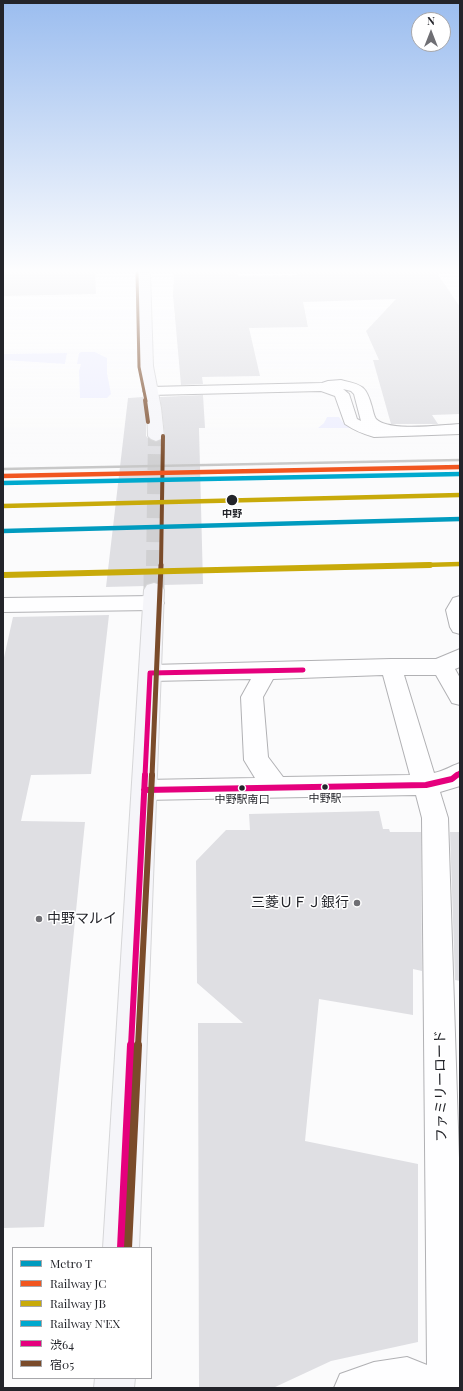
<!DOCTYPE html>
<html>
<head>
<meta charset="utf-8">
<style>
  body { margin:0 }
  #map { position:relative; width:463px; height:1391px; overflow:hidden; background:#fbfbfc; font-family:"Playfair Display","Noto Sans JP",serif }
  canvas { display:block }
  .frame { position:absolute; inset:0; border:4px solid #23242a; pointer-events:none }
  .legend { position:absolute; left:12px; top:1247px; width:140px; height:132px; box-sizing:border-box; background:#fff; border:1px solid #a7a7aa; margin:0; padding:5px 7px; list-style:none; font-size:12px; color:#23242a }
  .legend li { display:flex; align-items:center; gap:8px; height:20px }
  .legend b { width:20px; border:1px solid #a7a7aa }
  .north { position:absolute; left:411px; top:12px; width:40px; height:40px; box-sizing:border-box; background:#fff; border:1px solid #a7a7aa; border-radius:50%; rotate:0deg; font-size:11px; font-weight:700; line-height:16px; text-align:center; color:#23242a }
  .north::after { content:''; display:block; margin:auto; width:14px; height:18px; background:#6f6f74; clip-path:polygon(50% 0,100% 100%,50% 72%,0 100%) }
</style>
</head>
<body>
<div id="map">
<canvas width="463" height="1391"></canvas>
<div class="frame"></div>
<ul class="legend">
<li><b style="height:5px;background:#009bbf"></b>Metro T</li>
<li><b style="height:5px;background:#f15620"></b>Railway JC</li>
<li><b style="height:5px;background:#c8aa0a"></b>Railway JB</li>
<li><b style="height:5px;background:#00a9ce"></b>Railway N'EX</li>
<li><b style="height:5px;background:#e5007d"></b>渋64</li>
<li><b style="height:5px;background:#7a4b2a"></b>宿05</li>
</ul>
<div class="north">N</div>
</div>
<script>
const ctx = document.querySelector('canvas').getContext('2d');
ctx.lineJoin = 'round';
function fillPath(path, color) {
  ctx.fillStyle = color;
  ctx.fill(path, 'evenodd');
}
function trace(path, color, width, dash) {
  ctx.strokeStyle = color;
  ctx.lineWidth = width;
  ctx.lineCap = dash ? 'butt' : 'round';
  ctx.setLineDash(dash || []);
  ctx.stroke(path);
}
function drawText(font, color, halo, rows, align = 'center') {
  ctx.font = font + ' "Playfair Display","Noto Sans JP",serif';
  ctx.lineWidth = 3;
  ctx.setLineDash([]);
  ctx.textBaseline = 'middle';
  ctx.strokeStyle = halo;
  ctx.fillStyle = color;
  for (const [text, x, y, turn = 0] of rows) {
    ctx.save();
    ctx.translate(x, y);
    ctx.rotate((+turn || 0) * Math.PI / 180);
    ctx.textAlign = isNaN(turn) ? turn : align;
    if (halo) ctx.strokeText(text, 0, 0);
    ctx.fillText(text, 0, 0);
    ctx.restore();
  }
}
const green = new Path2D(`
  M81,352H95L107,358V373L111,394L107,398H80L79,371L81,364H77L79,353Z
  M67,353L65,364L3,360V354Z
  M327,417H339L344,424L351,428H318L324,423Z`);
const building = new Path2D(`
  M3,273H95L96,294L3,296Z
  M174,273H237L238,276L297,275V273H437L460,307V414L432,415L438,424H391L373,360H379L366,331L396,299L303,302L308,327L249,328L260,376L202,377L203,384L181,385L173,295Z
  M203,395L205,428H199L203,584L163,585L154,582L145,586L106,587L128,398L143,397L146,408V436L150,440L157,442L162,440L165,436L160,397Z
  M109,615L91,774L31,775L21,821L85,822L44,1227L3,1228V662L13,617Z
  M379,811L383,829H389L390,832H421L422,971L413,969V1015L319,999L305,1141L418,1164V1342L331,1361L273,1388H199L198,1023H243L197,983L196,861L226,830H250L249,814Z
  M450,832H460V981L455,980Z`);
const majorTunnelFar1 = new Path2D(`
  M154,566L156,436`);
const majorTunnel = new Path2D(`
  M154,590V565`);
const minor = new Path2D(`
  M341,380C362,385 366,385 372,407C373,411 374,416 376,419C388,432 442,425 460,424V434L374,437C363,434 354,430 345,424L335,396L321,391L150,395L145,394L143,391L145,388L150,387L322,383L328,381ZM343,389L351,391L354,394L361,421L357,419L349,394Z
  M154,596L161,598L164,603L161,608L154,610L3,612V598Z
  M460,596V634L453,632L450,627L446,610L453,598Z
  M460,649V667L455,669L460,678V705L452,703L436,675H404L434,773C444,771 451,766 460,763V786L440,792L448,818L460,1189V1388H334L340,1374L374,1362L407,1357L427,1365L422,818L416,795L144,800L135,797L132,790L135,783L144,780L255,778L244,760L241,697L251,679L150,681L142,679L139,673L142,667L150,665L391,659H436ZM383,675L410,775L283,777L268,757L263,697L273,679Z`);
const major = new Path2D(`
  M138,273H150L153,366L161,408L164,436L161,439L156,441L151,439L148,436L147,408L139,366Z
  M154,583L161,585L164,590L139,1248H103L144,590L147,585Z
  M95,1378H135L134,1388H94Z`);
const rail = new Path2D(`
  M3,469L460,460
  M3,506L201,501`);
const bus1Far2 = new Path2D(`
  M150,673L303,670
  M145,776L150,673
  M456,776L460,773`);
const bus1Far1 = new Path2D(`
  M144,790L426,785L452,779L457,775
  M131,1046L145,775`);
const bus1 = new Path2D(`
  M121,1248L131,1045`);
const bus2Far4 = new Path2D(`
  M137,273L139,367L146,401`);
const bus2Far3 = new Path2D(`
  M145,400L148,422
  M161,566L163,436`);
const bus2Far2 = new Path2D(`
  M152,776L161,565`);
const bus2Far1 = new Path2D(`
  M138,1046L152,775`);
const bus2 = new Path2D(`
  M128,1248L138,1045`);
const rail1 = new Path2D(`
  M3,476L460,467`);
const rail2Far1 = new Path2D(`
  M3,506L460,495
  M388,566L460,564`);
const rail2 = new Path2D(`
  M3,575L430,565`);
const rail3 = new Path2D(`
  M3,483L460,474`);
const metro1 = new Path2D(`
  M3,531L460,519`);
const markers = [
  [232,500,6,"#23242a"],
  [325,787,3.5,"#23242a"],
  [242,788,3.5,"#23242a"],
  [357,903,4,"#6f6f74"],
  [39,919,4,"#6f6f74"]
];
const farStopnames = [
  ["中野",232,514]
];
const busNames = [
  ["中野駅",325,799],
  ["中野駅南口",242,800]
];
const nearPoinames = [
  ["三菱ＵＦＪ銀行",349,903],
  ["中野マルイ",47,919,"left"]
];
const nearStreetnames = [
  ["ファミリーロード",441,1086,-91]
];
fillPath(green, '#edeefe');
fillPath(building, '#dfdfe3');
trace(majorTunnelFar1, '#d0d0d2', 16, [16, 8]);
trace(majorTunnel, '#d0d0d2', 21, [21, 10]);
trace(minor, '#b1b1b4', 2);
trace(major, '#d6d6d8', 2);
fillPath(minor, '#fefeff');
fillPath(major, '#f5f5f9');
trace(rail, '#c8c8c8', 2.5);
trace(bus1Far2, '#e5007d', 5);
trace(bus1Far1, '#e5007d', 6);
trace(bus1, '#e5007d', 8);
trace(bus2Far4, '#7a4b2a', 3);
trace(bus2Far3, '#7a4b2a', 4);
trace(bus2Far2, '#7a4b2a', 5);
trace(bus2Far1, '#7a4b2a', 6);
trace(bus2, '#7a4b2a', 8);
trace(rail1, '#f15620', 4.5);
trace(rail2Far1, '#c8aa0a', 4.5);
trace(rail2, '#c8aa0a', 6);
trace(rail3, '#00a9ce', 4.5);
trace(metro1, '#009bbf', 4.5);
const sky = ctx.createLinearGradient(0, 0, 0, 467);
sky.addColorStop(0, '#9bbdef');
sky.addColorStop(0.58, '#fdfdfe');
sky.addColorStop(1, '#fdfdfe00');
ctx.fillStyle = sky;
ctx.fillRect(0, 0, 463, 467);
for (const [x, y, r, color] of markers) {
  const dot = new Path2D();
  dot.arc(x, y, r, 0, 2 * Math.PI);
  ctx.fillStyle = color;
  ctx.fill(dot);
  trace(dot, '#fff', 1.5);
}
drawText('bold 10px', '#23242a', '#fff', farStopnames);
drawText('11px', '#23242a', '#fff', busNames);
drawText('14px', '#23242a', '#fff', nearPoinames, 'right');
drawText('14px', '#23242a', '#fff', nearStreetnames);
</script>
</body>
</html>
